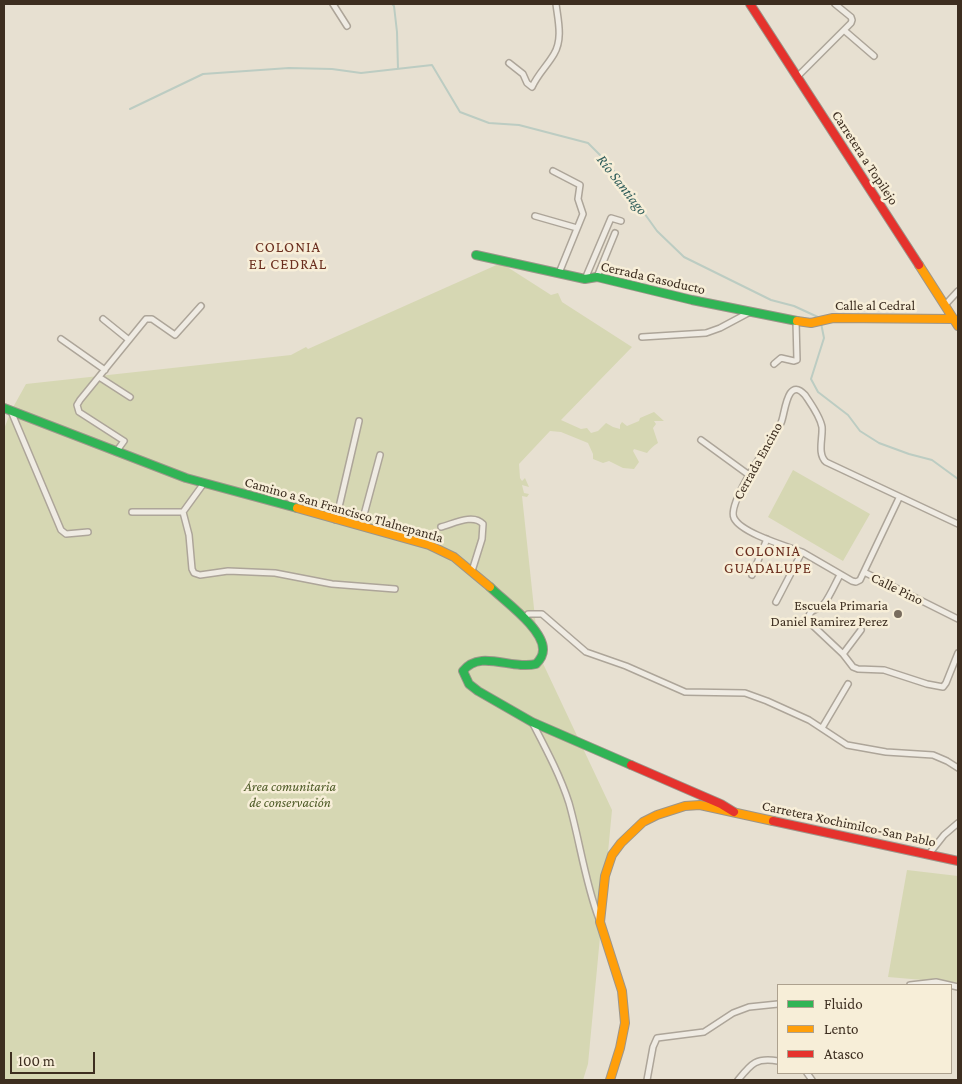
<!DOCTYPE html>
<html>
<head>
<meta charset="utf-8">
<style>
  body { margin:0 }
  #map { position:relative; width:962px; height:1084px; overflow:hidden; background:#e7e0d1; font-family:"Crimson Pro",serif }
  canvas { display:block }
  .frame { position:absolute; inset:0; border:5px solid #3d2e20; pointer-events:none }
  .legend { position:absolute; left:777px; top:984px; width:175px; height:90px; box-sizing:border-box; background:#f7eed8; border:1px solid #ada18e; margin:0; padding:6px 9px; list-style:none; font-size:15px; color:#3d2e20 }
  .legend li { display:flex; align-items:center; gap:10px; height:25px }
  .legend b { width:25px; border:1px solid #ada18e }
  .scale { position:absolute; left:10px; top:1052px; width:85px; height:22px; box-sizing:border-box; border:2px solid #3d2e20; border-top:0; padding-left:6px; font-size:15px; line-height:18px; white-space:nowrap; color:#3d2e20; -webkit-text-stroke:4px #f7eed8; paint-order:stroke }
</style>
</head>
<body>
<div id="map">
<canvas width="962" height="1084"></canvas>
<div class="frame"></div>
<ul class="legend">
<li><b style="height:6px;background:#30b455"></b>Fluido</li>
<li><b style="height:6px;background:#ff9f0a"></b>Lento</li>
<li><b style="height:6px;background:#e5322d"></b>Atasco</li>
</ul>
<div class="scale">100 m</div>
</div>
<script>
const ctx = document.querySelector('canvas').getContext('2d');
ctx.lineJoin = 'round';
function fillPath(path, color) {
  ctx.fillStyle = color;
  ctx.fill(path, 'evenodd');
}
function trace(path, color, width, dash) {
  ctx.strokeStyle = color;
  ctx.lineWidth = width;
  ctx.lineCap = dash ? 'butt' : 'round';
  ctx.setLineDash(dash || []);
  ctx.stroke(path);
}
function drawText(font, color, halo, rows, align = 'center') {
  ctx.font = font + ' "Crimson Pro",serif';
  ctx.lineWidth = 5;
  ctx.setLineDash([]);
  ctx.textBaseline = 'middle';
  ctx.strokeStyle = halo;
  ctx.fillStyle = color;
  for (const [text, x, y, turn = 0] of rows) {
    ctx.save();
    ctx.translate(x, y);
    ctx.rotate((+turn || 0) * Math.PI / 180);
    ctx.textAlign = isNaN(turn) ? turn : align;
    if (halo) ctx.strokeText(text, 0, 0);
    ctx.fillText(text, 0, 0);
    ctx.restore();
  }
}
const green = new Path2D(`
  M501,263L551,295L558,293L562,302L632,347L561,420L581,429L587,428L591,433L598,431L606,423L613,427L620,429V425L622,422L627,426L639,421L640,418L654,412L664,421H654L656,424L653,428L658,443C653,446 650,449 647,453L634,449L633,451L639,462L634,469L623,468L609,461L603,463L593,459V454L588,443L561,432L550,431L519,464L520,478L522,481L525,478L529,487L522,485L524,493L529,494L527,497L522,496L539,655L612,810L588,1064L583,1080H4V429L11,411L26,384L291,355L306,347L308,349Z
  M793,470L870,514L843,561L768,517Z
  M907,870L958,876V983L888,977Z`);
const stream = new Path2D(`
  M392,4L394,6L397,32L398,69
  M130,109L203,74L289,68L332,69L361,73L432,65L460,112L489,123L519,125L588,143L609,164L657,231L684,257L771,300L794,306L820,318
  M821,323L824,338L811,379L818,392L848,415L860,431L879,443L909,454L932,460L958,479`);
const street = new Path2D(`
  M333,4L347,26
  M845,31L874,56
  M509,63L523,74L527,83L532,87C538,74 547,66 554,54C563,39 558,20 556,4
  M797,77L851,23L852,20L851,17L835,4
  M553,171L580,185L578,199L583,214L559,273
  M535,216L577,228
  M597,277L615,233
  M585,279L611,218L621,221
  M945,305L958,291
  M103,319L129,340
  M642,337L706,333L720,328L750,312
  M61,339L105,370
  M774,364L781,358L794,361L797,360L796,321
  M99,377L130,397
  M11,411L61,530L66,534L88,532
  M701,440L749,475
  M116,452L124,441L79,412L77,405L80,400L146,319H152L175,335L201,306
  M204,483L183,512L189,535L192,569L194,573L200,575L228,571L275,573L332,584L395,589
  M132,512H183
  M336,520L359,421
  M361,526L380,455
  M441,527C453,524 473,513 483,524L482,539L472,571
  M802,552C786,546 741,533 734,518C727,504 766,448 775,434C777,429 781,425 782,420C785,411 788,376 805,395C811,404 820,416 822,427C823,438 817,454 826,462L958,524
  M864,572L958,619
  M752,575L767,539
  M840,575C835,584 830,596 824,604C817,612 809,607 808,621L843,654L853,667L858,669L884,670L927,684L943,687L946,683L958,653
  M776,602L802,552L852,581L856,582L860,580L899,498
  M525,619L528,614H542L586,652L626,666L685,692L745,693L767,701L809,720L847,745L886,752L933,755L947,761L958,768
  M843,654L861,630
  M532,722C546,749 560,775 569,803C580,842 585,882 599,919
  M822,728L848,684
  M929,854L944,835L958,823
  M910,985L936,982L958,987
  M807,1073L812,1080
  M647,1080L653,1047L657,1038L704,1032L733,1013L749,1007L778,1004
  M738,1080C751,1064 756,1057 778,1061`);
const fast = new Path2D(`
  M476,255L585,279L597,277L692,300L797,321
  M4,408L186,478L297,508
  M490,587C504,601 544,629 543,650C543,656 540,660 536,664C511,670 480,649 463,671L469,684L478,691L532,722L631,765`);
const slow = new Path2D(`
  M919,265L958,326
  M797,321L811,323L833,318L954,319
  M297,508L429,545L454,557L490,587
  M610,1080L620,1048L625,1023L622,991L600,922L605,876L612,855L621,843L643,822L657,815L685,806L700,805L773,821`);
const jam = new Path2D(`
  M750,4L919,265
  M631,765L721,804L734,812
  M773,821L958,861`);
const markers = [
  [898,614,5,"#786c5e"]
];
const streetNames = [
  ["Carretera a Topilejo",865,158,57],
  ["Cerrada Gasoducto",653,278,13],
  ["Calle al Cedral",875,306],
  ["Cerrada Encino",758,461,-61],
  ["Camino a San Francisco Tlalnepantla",344,510,16],
  ["Calle Pino",897,589,26],
  ["Carretera Xochimilco-San Pablo",849,824,12]
];
const poiNames = [
  ["Escuela Primaria",888,606],
  ["Daniel Ramirez Perez",888,622]
];
const parkNames = [
  ["Área comunitaria",290,787],
  ["de conservación",290,803]
];
const waterNames = [
  ["Río Santiago",622,185,52]
];
const neighbourhoodNames = [
  ["COLONIA",288,247],
  ["EL CEDRAL",288,264],
  ["COLONIA",768,551],
  ["GUADALUPE",768,568]
];
fillPath(green, '#d6d7b3');
trace(stream, '#bcccc2', 2);
trace(street, '#ada599', 8);
trace(fast, '#9c958a', 10);
trace(slow, '#9c958a', 10);
trace(jam, '#9c958a', 10);
trace(street, '#efebe3', 5);
trace(fast, '#30b455', 8);
trace(slow, '#ff9f0a', 8);
trace(jam, '#e5322d', 8);
for (const [x, y, r, color] of markers) {
  const dot = new Path2D();
  dot.arc(x, y, r, 0, 2 * Math.PI);
  ctx.fillStyle = color;
  ctx.fill(dot);
  trace(dot, '#f7eed8', 2);
}
drawText('14px', '#3d2e20', '#f7eed8', streetNames);
drawText('14px', '#3d2e20', '#f7eed8', poiNames, 'right');
drawText('italic 14px', '#4d5a26', '#f7eed8', parkNames);
drawText('italic 15px', '#2f5d5a', '#f7eed8', waterNames);
ctx.letterSpacing = '1px';
drawText('15px', '#6b2e1e', '#f7eed8', neighbourhoodNames);
ctx.letterSpacing = '0px';
</script>
</body>
</html>
